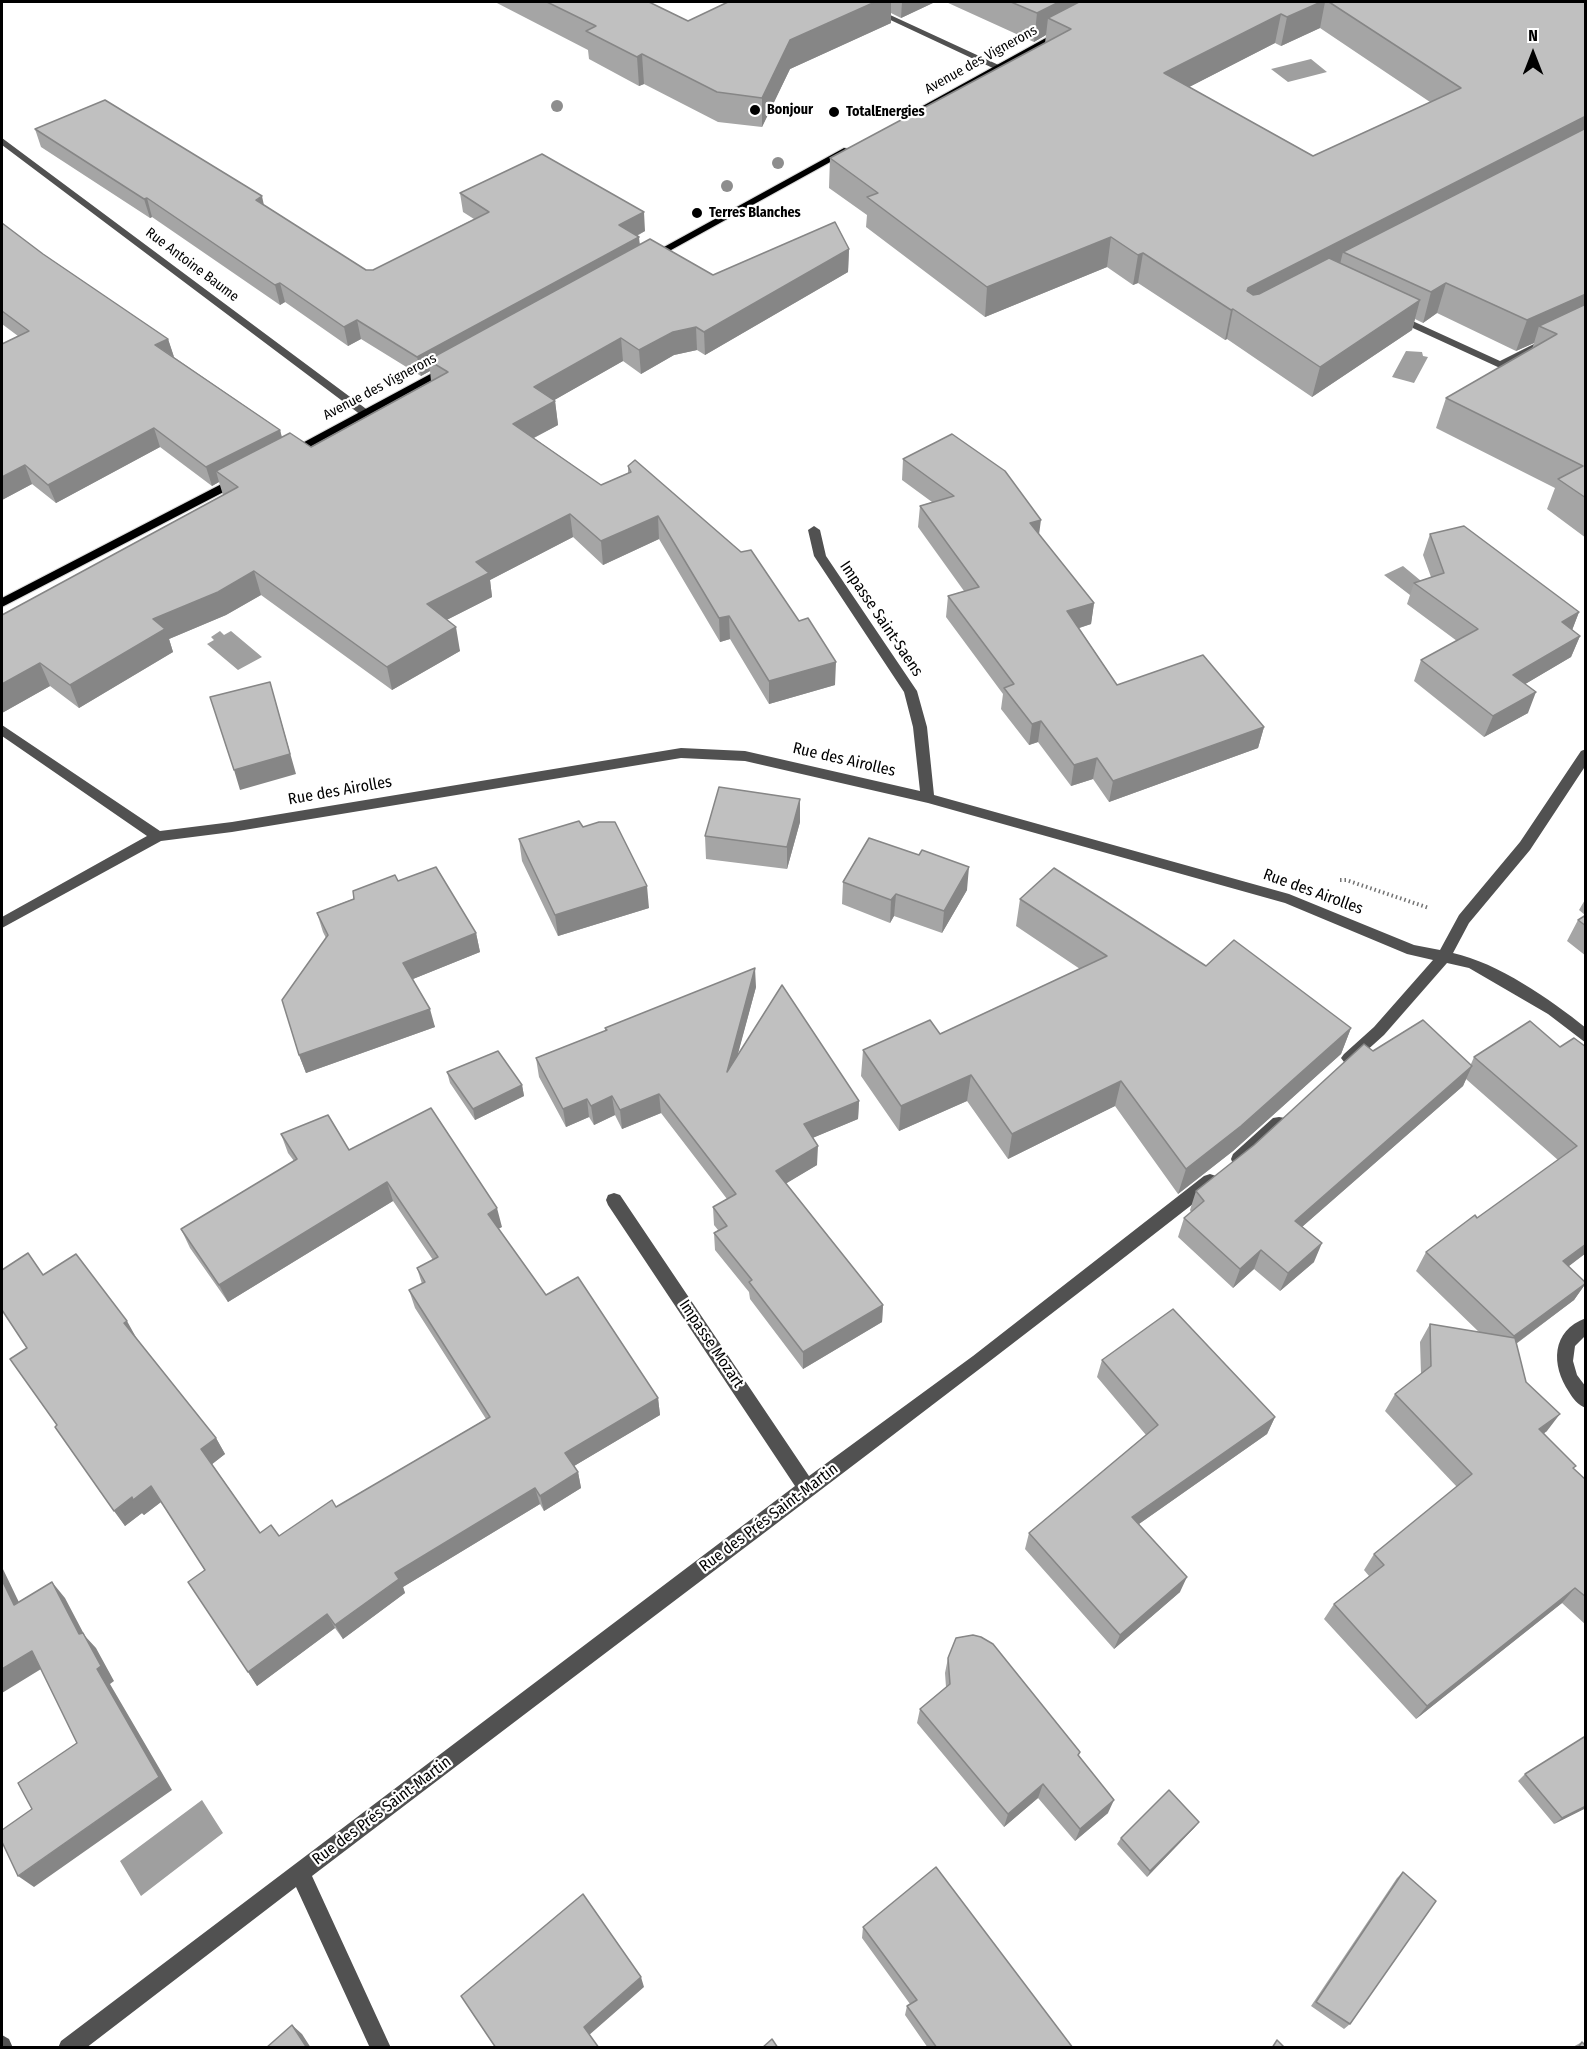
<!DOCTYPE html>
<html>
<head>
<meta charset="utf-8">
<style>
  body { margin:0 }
  #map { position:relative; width:1587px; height:2049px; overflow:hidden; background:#fff; font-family:"Fira Sans Condensed",sans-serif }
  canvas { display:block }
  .frame { position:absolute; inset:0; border:3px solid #000; pointer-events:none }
  .north { position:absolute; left:1503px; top:24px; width:60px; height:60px; -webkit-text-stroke:4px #fff; paint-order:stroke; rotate:0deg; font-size:16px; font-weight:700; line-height:24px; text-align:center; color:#000 }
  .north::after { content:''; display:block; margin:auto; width:21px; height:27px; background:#000; clip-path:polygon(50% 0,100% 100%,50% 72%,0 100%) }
</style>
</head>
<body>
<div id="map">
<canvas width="1587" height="2049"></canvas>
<div class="frame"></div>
<div class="north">N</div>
</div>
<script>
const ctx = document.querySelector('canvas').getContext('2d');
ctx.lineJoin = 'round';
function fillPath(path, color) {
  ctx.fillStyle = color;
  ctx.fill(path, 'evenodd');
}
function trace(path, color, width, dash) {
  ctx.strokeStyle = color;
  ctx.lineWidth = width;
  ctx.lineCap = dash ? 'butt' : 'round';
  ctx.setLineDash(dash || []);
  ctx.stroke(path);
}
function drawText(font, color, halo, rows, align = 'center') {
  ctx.font = font + ' "Fira Sans Condensed",sans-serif';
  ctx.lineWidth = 4.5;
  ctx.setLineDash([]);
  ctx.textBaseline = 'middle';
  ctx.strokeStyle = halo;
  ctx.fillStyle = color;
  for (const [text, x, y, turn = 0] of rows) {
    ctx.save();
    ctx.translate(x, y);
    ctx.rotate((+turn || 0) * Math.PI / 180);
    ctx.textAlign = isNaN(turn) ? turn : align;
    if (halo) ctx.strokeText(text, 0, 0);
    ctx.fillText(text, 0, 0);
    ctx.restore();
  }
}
const water = new Path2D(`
  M1311,59L1327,72L1288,82L1271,69Z
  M1406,351L1422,352L1423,356L1428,357L1414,383L1392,377Z
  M1403,566L1432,590L1423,605L1384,575Z
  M220,631L224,635L231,631L262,657L238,670L207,644L214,640L211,637Z
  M202,1800L223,1833L141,1896L120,1861Z`);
const path = new Path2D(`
  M1340,880H1346L1429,908`);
const minor = new Path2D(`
  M852,2H862L1003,67L995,69Z
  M2,138L369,411V415H361L2,145Z
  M1395,313L1500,361L1540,341H1548L1549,343L1500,368L1391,318L1390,316Z
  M814,526L820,530L826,556L917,691L927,727L934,795L1289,894L1414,945L1440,950L1459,915L1520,842L1581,751L1586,749V765L1530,850L1469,923L1453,953C1498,963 1550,999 1586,1028V1043L1548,1014L1469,968L1447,963L1384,1035L1354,1062L1349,1064L1344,1062L1341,1058L1344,1054L1374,1027L1433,960L1407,954L1285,903L928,803L745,761L681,758L232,832L161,841L2,928V917L147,836L2,736V725L160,831L232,822L681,748L745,751L920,791L913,727L904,692L814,556L808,530Z
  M1279,1117L1285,1118L1287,1123L1285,1128L1245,1164L1239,1166L1233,1164L1231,1159L1233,1154L1273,1118Z
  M1210,1174L1216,1176L1218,1181L1216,1186C917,1420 613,1646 312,1876L391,2048H370L296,1887L86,2048H58L61,2041L795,1486L608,1205L606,1200L608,1195L614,1193L620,1195L809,1476L973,1356L1204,1176Z
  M1586,1318V1335L1575,1346L1573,1361L1577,1375L1586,1387V1408C1578,1405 1573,1399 1569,1392C1551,1365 1551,1331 1586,1318Z
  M2,2035L9,2039L13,2048H2Z`);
const major = new Path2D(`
  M1062,29L1067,32L1065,34L918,115L910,113Z
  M844,148L852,150L653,260L644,258Z
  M449,364L453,365V369L292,457H284L282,454Z
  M237,476L243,480L241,483L2,607V598Z`);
const trees = [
  [557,106],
  [778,163],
  [727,186]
];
const wall = new Path2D(`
  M495,2H649L688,21L728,2H935L901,18L891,13V23L790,69L762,127L718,122L644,84L639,86L589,59L588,50Z
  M946,2H1586V538L1547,509L1555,488L1436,428L1446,398L1532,349L1534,343L1516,351L1437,313L1423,323L1415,319L1412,330L1312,397L1227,339L1225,340L1138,283L1133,285L1107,267L985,317L866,227L867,215L829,188L830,158L1045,43L1046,35L1034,42ZM1320,28L1430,102L1313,156L1189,87L1275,43L1281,46Z
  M35,129L264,205L366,270H373L474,219L463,212L460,193L645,231L637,236L640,245L713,275L849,249L848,272L705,355L697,350L674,355L641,374L623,361L554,400L555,401L558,425L534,438L601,485L628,473V466L835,685L769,704L730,639L720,642L659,539L603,565L573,537L490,580L492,597L446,620L460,651L392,690L261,595L226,615L169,639L173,652L79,708L50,686L2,713V615L223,495L219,482L212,486L160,447L56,503L32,484L2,500V344L18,336L2,324V223L43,254L168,339L174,357L280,430L282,437L311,447L431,381L430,371L421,376L361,339L348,346L285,302L280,305L152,217L150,218L41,147Z
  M903,459L1039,534L1094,603L1091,624L1079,628L1117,685L1264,727L1258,748L1109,802L1093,779L1071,786L1038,742L1029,745L1001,709L1003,694L946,617L948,596L964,591L918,527L920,506L932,502L902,480Z
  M1430,534L1579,612L1572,630L1580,636L1571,657L1525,684L1528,713L1484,737L1414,681L1421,660L1457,641L1407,604L1414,583L1431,577L1423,555Z
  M800,822L787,869L706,859L705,836Z
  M583,827L649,908L558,936L522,861L519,839Z
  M919,855L967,890L942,933L894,916L890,923L842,904L843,882Z
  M398,881L476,933L480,952L413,979L435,1027L306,1073L299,1055L326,938L323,932L317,913Z
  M1586,898V956L1567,941L1578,920L1585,915L1579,910Z
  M1020,899L1206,966L1351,1028L1341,1054L1233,1151L1178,1194L1115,1106L1008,1159L967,1101L899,1131L861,1076L863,1050L940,1034L1080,969L1016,926Z
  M756,987L737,1056L859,1101L858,1119L812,1138L817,1165L786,1183L883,1305L882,1322L803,1369L750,1299L749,1292L715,1250L714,1233L718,1230L714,1225L713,1207L727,1199L661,1113L622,1129L615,1115L594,1125L589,1117L566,1127L539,1077L536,1058L605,1031V1028Z
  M1560,1047H1586V1253L1568,1266L1586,1283L1574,1300L1516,1344L1526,1382L1547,1431L1544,1433L1574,1469L1586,1480V1625L1562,1603L1416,1719L1324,1619L1334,1604L1369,1576L1364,1570L1374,1554L1457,1487L1385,1411L1395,1394L1421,1374L1420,1342L1430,1324L1480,1333L1416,1271L1426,1252L1477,1218L1558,1160L1466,1079L1463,1086L1302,1227L1314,1262L1280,1291L1254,1269L1233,1288L1178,1237L1184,1218L1191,1212L1190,1210L1196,1191L1373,1051L1471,1064L1474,1057Z
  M447,1072L522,1085L524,1096L475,1120L450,1083Z
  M281,1134L349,1150L502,1227L498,1228L546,1295L658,1398L660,1415L574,1466L578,1472L581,1488L544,1511L540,1504L403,1587L405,1593L343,1639L335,1628L257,1686L248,1672L205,1570L161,1502L144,1515L142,1513L125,1526L57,1425L27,1348L43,1275L137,1339L216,1438L225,1454L212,1464L260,1533L279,1536L336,1507L486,1419L415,1308L409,1290L422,1284L417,1268L433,1260L393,1201L228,1302L190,1248L181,1229L294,1161L288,1153Z
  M1102,1360L1275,1417L1267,1434L1139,1524L1180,1592L1114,1649L1025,1549L1029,1533L1146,1435L1097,1377Z
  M948,1658L1079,1756L1108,1813L1075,1841L1038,1798L1004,1827L917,1723L920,1709L946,1687L945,1673Z
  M1586,1739V1808L1554,1824L1518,1781L1525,1774Z
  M1199,1822L1194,1828L1147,1877L1117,1844L1121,1838Z
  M1403,1872L1350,2024L1344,2029L1311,2006L1397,1878Z
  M863,1927L1073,2048H928L905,2015L907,2006L910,2004L862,1938Z
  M1582,2042L1586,2048H1571Z`);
const shadedWall = new Path2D(`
  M875,2H891V23L790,69L762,127V98L790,40Z
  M902,2H935L901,18Z
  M1059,2H1108L1048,18L1046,35L1034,42L1037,13Z
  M1321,2H1325L1320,28L1281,46L1287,17Z
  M1281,14L1275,43L1160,102L1164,73Z
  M642,54L644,84L639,86L637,57Z
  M1586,116V140L1343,252L1339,268L1242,315L1248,288Z
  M262,196L266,215L256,200Z
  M147,198L152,217L150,218L144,199Z
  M644,212L645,231L620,244L619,225Z
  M639,237L641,256L428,360L430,371L421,376L417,357Z
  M1111,237L1107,267L985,317L987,287Z
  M849,249L848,272L705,355L704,332Z
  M1143,253L1138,283L1133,285L1138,255Z
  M280,283L285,302L280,305L275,285Z
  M1446,283L1437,313L1423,323L1431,292Z
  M1586,294V319L1539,326L1534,343L1516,351L1527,320Z
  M1420,300L1412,330L1312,397L1320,367Z
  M1233,309L1227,339L1225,340L1231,310Z
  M357,320L361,339L348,346L344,327Z
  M696,327L697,350L674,355L641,374L639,350L673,332Z
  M621,338L623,361L537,410L534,387Z
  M168,339L174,357L155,345Z
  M555,401L558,425L516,447L513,424Z
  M154,428L160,447L56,503L48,485Z
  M280,430L284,448L216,471L219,482L212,486L206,467Z
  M25,465L32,484L2,500V477Z
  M570,514L573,537L490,580L492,597L431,628L427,604L476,562Z
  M658,516L659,539L603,565L601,541Z
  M1041,520L1038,542L1030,523Z
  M254,571L261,595L226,615L169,639L173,652L79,708L70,685L153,619Z
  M1094,603L1091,624L1064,633L1067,611Z
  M1579,612L1571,633L1562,622Z
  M729,616L730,639L720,642L719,618Z
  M456,627L460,651L392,690L387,667Z
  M1580,636L1571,657L1505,696L1513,675Z
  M836,662L835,685L769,704V681Z
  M40,663L50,686L2,713V684Z
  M270,682L296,774L240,790L234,770Z
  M1536,692L1528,713L1484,737L1493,716Z
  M1041,721L1038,742L1029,745L1032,724Z
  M1264,727L1258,748L1109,802L1113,781Z
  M1097,758L1093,779L1071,786L1074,765Z
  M800,799V822L787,869V847Z
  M969,867L967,890L942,933L944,911Z
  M647,886L649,908L558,936L555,915Z
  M896,894L894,916L890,923L891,900Z
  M476,933L480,952L408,981L403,963Z
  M755,968L756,987L728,1091L727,1072Z
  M430,1009L435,1027L306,1073L299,1055Z
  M1351,1028L1341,1054L1233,1151L1178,1194L1186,1169Z
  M1472,1066L1463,1086L1287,1240L1295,1221Z
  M971,1075L967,1101L899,1131L901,1106Z
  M1121,1081L1115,1106L1008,1159L1012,1134Z
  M522,1085L524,1096L475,1120L473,1109Z
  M659,1094L661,1113L622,1129L620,1110Z
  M612,1096L615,1115L594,1125L591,1106Z
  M587,1099L589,1117L566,1127L563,1109Z
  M859,1101L858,1119L803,1142L804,1124Z
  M818,1146L817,1165L777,1189L776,1171Z
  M387,1182L393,1201L228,1302L219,1285Z
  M497,1208L502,1227L492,1232L488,1214Z
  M1322,1243L1314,1262L1280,1291L1288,1273Z
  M1586,1244V1253L1551,1280L1563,1261Z
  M1261,1250L1254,1269L1233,1288L1240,1269Z
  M1586,1283L1574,1300L1502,1354L1514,1336Z
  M883,1305L882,1322L803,1369V1352Z
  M127,1321L137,1339L124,1323Z
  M658,1398L660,1415L569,1469L565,1453Z
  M1560,1414L1547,1431L1527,1446L1539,1429Z
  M1275,1417L1267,1434L1126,1533L1132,1517Z
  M216,1438L225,1454L211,1465L201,1449Z
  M578,1472L581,1488L544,1511L540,1496Z
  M151,1486L161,1502L144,1515L142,1513L125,1526L114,1511L132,1497Z
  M535,1488L540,1504L403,1587L405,1593L343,1639L335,1625L395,1573Z
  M2,1567L28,1621L14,1605L2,1580Z
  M1187,1577L1180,1592L1114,1649L1120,1635Z
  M52,1582L65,1598L85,1636L96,1648L114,1681L110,1684L172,1790L34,1887L18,1876L159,1777L97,1669Z
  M1575,1588L1562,1603L1416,1719L1427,1706Z
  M327,1614L335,1628L257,1686L248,1672Z
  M32,1651L46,1666L2,1693V1669Z
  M1043,1784L1038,1798L1004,1827L1008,1814Z
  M1114,1800L1108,1813L1075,1841L1080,1829Z
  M1586,1806V1808L1554,1824L1562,1818Z
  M1199,1822L1194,1828L1147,1877L1150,1871Z
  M641,1977L644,1987L588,2036L584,2027Z
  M292,2025L302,2034L311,2048H307Z`);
const building = new Path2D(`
  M547,2H649L688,21L728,2H875L790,40L762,98L717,92L642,54L637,57L586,31L596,26Z
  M1011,2H1059L1037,13Z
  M1079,2H1321L1287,17L1281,14L1164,73L1313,156L1461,88L1329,2H1586V116L1248,288L1247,291L1253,295L1259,294L1329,258L1420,300L1320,367L1233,309L1231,310L1143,253L1138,255L1111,237L987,287L867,197L878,193L830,158L1071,29L1048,18Z
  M105,100L262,196L256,200L366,270H373L489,212L460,193L542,154L644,212L619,225L639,237L417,357L357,320L344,327L280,283L275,285L147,198L144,199L35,129Z
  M1586,128V294L1527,320L1446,283L1431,292L1343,252Z
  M835,222L849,249L704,332L696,327L673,332L639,350L621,338L534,387L555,401L513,424L601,485L631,472L628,466L635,460L741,552L751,550L799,621L808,618L836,662L769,681L729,616L719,618L658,516L601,541L570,514L476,562L489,573L427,604L456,627L387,667L254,571L218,592L153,619L165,629L70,685L40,663L2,684V615L238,487L216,471L290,433L311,447L448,372L428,360L650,239L713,275Z
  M2,223L43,254L168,339L155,345L280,430L206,467L154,428L48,485L25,465L2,477V344L29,331L2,311Z
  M1586,304V498L1558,479L1583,466L1446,398L1557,334L1539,326Z
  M952,434L1005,471L1041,520L1030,523L1094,603L1067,611L1117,685L1203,655L1264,727L1113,781L1097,758L1074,765L1041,721L1032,724L1004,688L1014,684L948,596L979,587L920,506L954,496L903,459Z
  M1464,526L1579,612L1562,622L1580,636L1513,675L1536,692L1493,716L1421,660L1478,629L1414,583L1444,573L1430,534Z
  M270,682L290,754L234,770L210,697Z
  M719,787L800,799L787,847L705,836Z
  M579,821L583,827L599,822H615L647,886L555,915L519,839Z
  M869,838L919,855L922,850L969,867L944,911L896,894L891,900L843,882Z
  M436,867L476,933L403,963L430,1009L299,1055L282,1000L328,935L317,913L354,899L353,891L395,875L398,881Z
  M1054,868L1206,966L1234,940L1351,1028L1241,1126L1186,1169L1121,1081L1012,1134L971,1075L901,1106L863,1050L930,1020L940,1034L1107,956L1020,899Z
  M1586,915V926L1578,920Z
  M755,968L727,1072L782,985L859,1101L804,1124L818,1146L776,1171L883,1305L803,1352L749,1282L752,1280L714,1233L727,1226L713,1207L736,1194L659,1094L620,1110L612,1096L591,1106L587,1099L563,1109L536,1058L607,1030L605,1028Z
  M1423,1020L1472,1066L1295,1221L1322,1243L1288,1273L1261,1250L1240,1269L1184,1218L1204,1201L1196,1191L1254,1145L1364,1044L1373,1051Z
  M1530,1021L1560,1047L1574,1038L1586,1047V1244L1563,1261L1586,1283L1514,1336L1426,1252L1475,1215L1477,1218L1577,1146L1474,1057Z
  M498,1051L522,1085L473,1109L447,1072Z
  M431,1108L497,1208L488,1214L546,1295L578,1277L658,1398L565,1453L578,1472L540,1496L535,1488L395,1573L399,1579L335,1625L327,1614L248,1672L188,1582L205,1570L151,1486L133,1500L132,1497L114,1511L55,1427L57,1425L10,1359L27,1348L2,1310V1270L28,1253L43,1275L76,1254L127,1321L124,1323L216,1438L201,1449L260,1533L271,1525L279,1536L332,1500L336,1507L490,1417L409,1290L425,1282L417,1268L438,1257L387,1182L219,1285L181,1229L297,1159L281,1134L328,1115L349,1150Z
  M1173,1309L1275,1417L1132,1517L1187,1577L1120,1635L1029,1533L1158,1425L1102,1360Z
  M1430,1324L1515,1338L1526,1382L1560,1414L1539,1429L1576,1466L1573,1468L1586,1480V1597L1575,1588L1427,1706L1334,1604L1384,1565L1374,1554L1472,1474L1395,1394L1431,1366Z
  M2,1580L14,1605L52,1582L79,1634L83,1633L101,1666L97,1669L159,1777L18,1876L2,1842V1830L32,1809L18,1783L77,1743L32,1651L2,1669Z
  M973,1635L981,1637L993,1644L1080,1752L1078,1755L1114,1800L1080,1829L1043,1784L1008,1814L920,1709L950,1684L948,1658L956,1638Z
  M1584,1737L1586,1739V1806L1562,1818L1525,1774Z
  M1169,1790L1199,1822L1150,1871L1121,1838Z
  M936,1867L1073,2048H937L907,2006L917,2000L863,1927Z
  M1403,1872L1436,1901L1350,2024L1316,2002Z
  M583,1894L641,1977L584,2027L599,2048H496L461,1996Z
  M292,2025L307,2048H266Z
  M772,2039L778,2048H762Z
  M1277,2040L1285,2048H1272Z
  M1582,2042L1586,2046V2048H1578Z`);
const markers = [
  [755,110,6,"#000"],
  [834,112,6,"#000"],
  [697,213,6,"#000"]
];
const farStreetnames = [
  ["Avenue des Vignerons",981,60,-29],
  ["Rue Antoine Baume",192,265,37],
  ["Avenue des Vignerons",380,387,-28]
];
const farPoinames = [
  ["Bonjour",767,110],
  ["TotalEnergies",846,112],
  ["Terres Blanches",709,213]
];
const streetNames = [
  ["Impasse Saint-Saens",881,619,56],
  ["Rue des Airolles",844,760,13],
  ["Rue des Airolles",340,791,-10],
  ["Rue des Airolles",1313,892,20],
  ["Impasse Mozart",711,1344,56],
  ["Rue des Prés Saint-Martin",769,1518,-37],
  ["Rue des Prés Saint-Martin",382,1811,-37]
];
fillPath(water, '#9f9f9f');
trace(major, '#dbdbdb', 2);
trace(path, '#737373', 4, [1.5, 3]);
fillPath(minor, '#515151');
fillPath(major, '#000');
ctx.fillStyle = '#8d8d8d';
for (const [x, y] of trees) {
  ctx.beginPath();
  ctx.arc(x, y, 6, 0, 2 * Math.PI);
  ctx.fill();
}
fillPath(wall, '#a5a5a5');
fillPath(shadedWall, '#868686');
fillPath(building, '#c0c0c0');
trace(building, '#868686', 1.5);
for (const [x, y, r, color] of markers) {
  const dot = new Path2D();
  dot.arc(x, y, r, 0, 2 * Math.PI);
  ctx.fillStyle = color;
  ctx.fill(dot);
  trace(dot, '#fff', 2);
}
drawText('14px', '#000', '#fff', farStreetnames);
drawText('bold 14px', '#000', '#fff', farPoinames, 'left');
drawText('16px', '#000', '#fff', streetNames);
</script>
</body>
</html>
